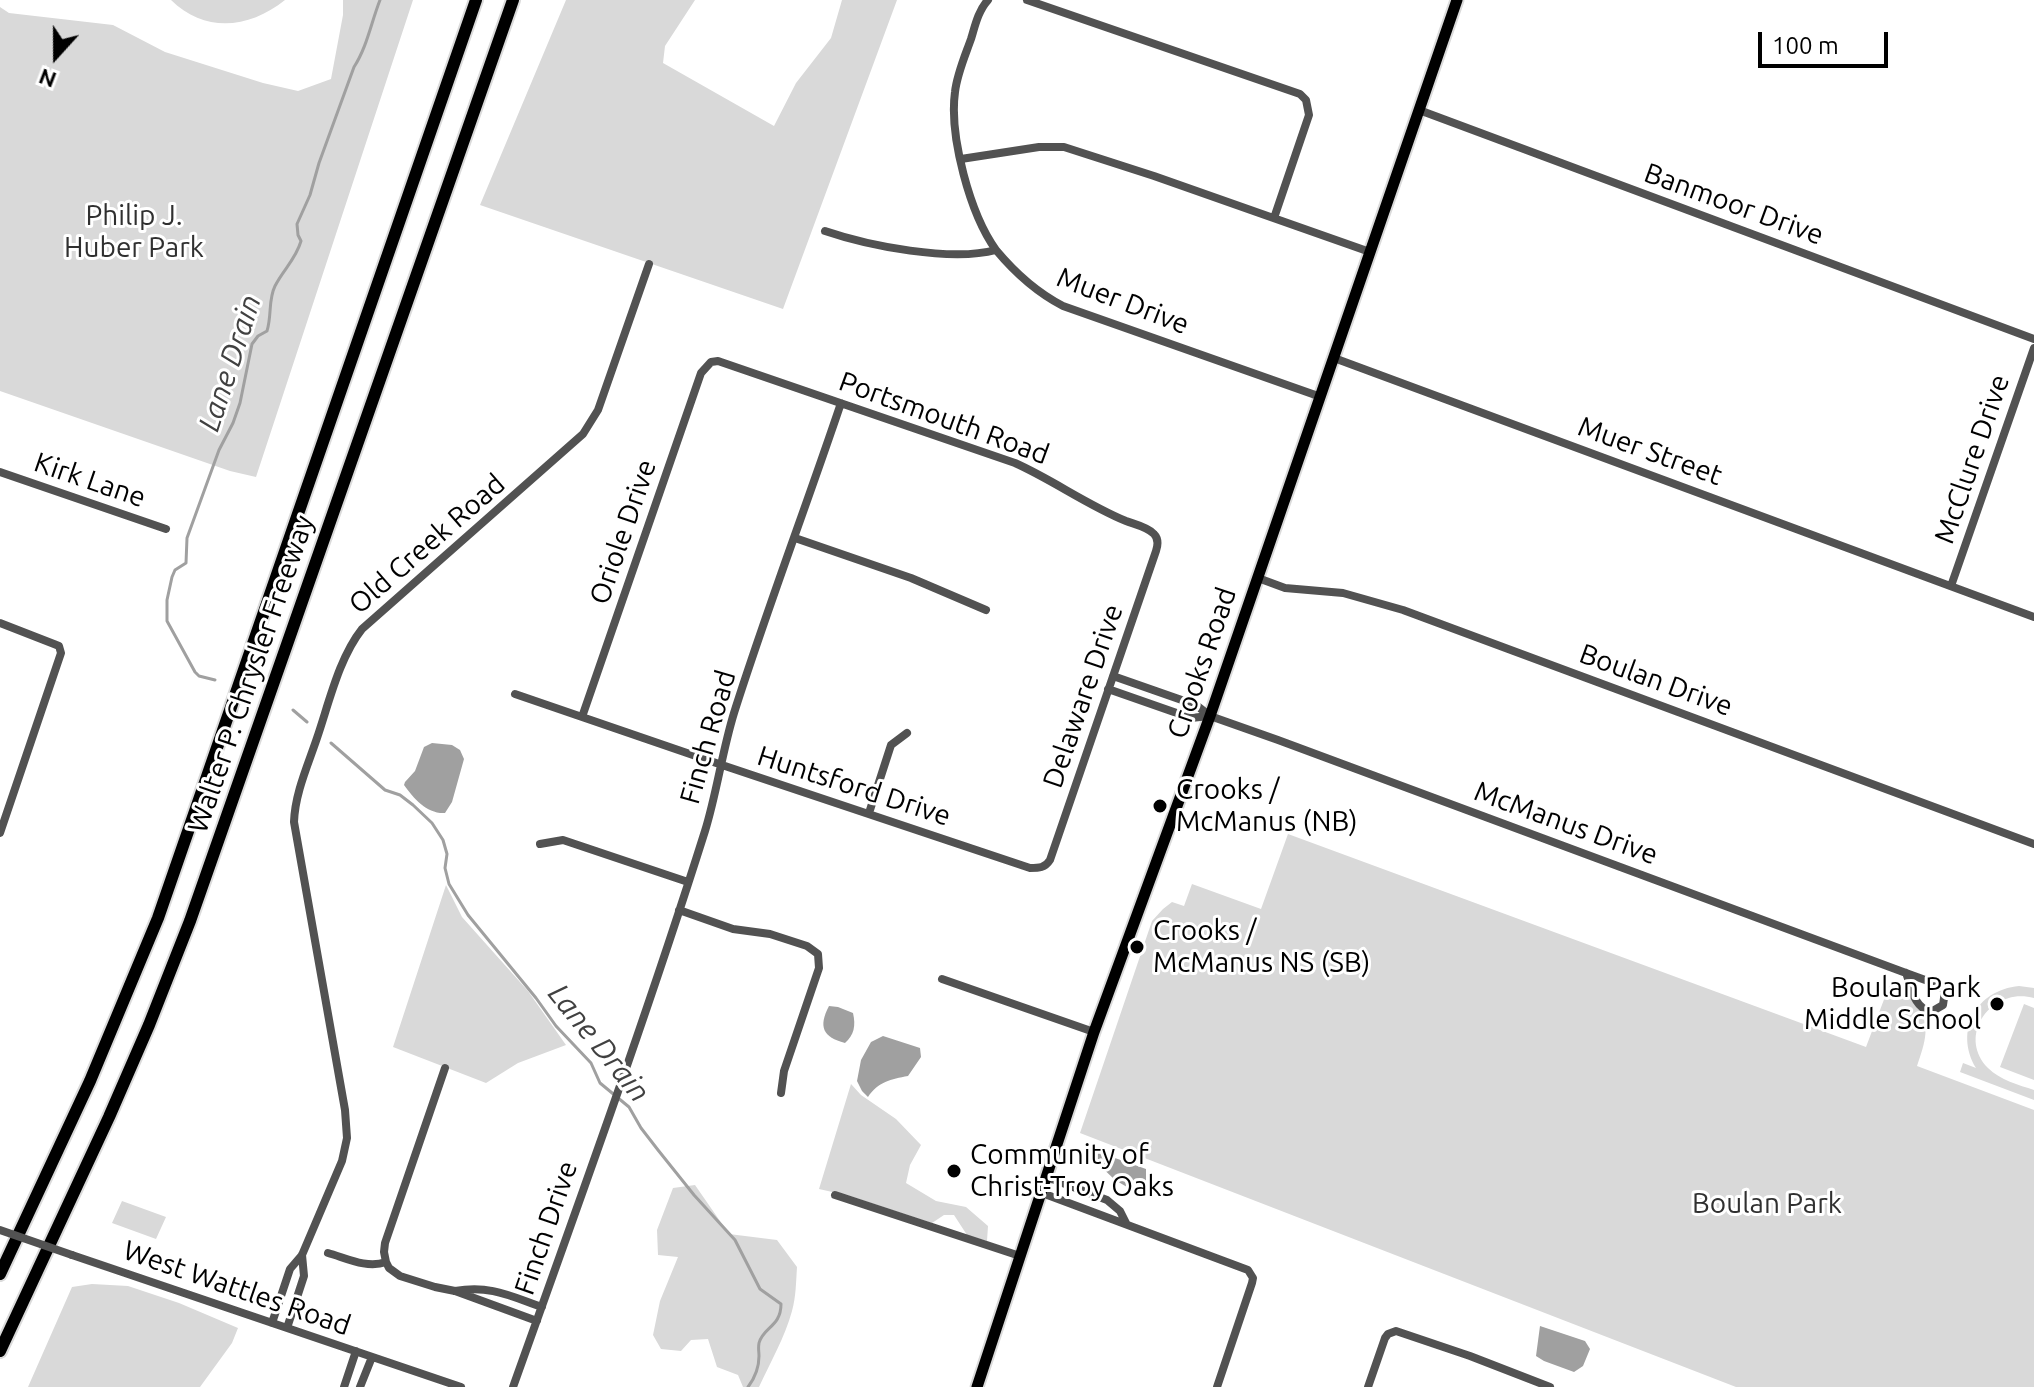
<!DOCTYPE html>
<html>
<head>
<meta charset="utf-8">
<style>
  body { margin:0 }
  #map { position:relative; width:2034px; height:1387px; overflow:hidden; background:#fff; font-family:Ubuntu,sans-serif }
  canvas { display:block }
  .north { position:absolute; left:16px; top:16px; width:80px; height:80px; -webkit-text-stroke:6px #fff; paint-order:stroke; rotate:201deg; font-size:22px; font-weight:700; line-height:32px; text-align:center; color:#000 }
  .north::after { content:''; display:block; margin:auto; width:28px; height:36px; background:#000; clip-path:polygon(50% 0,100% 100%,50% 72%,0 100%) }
  .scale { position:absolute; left:1758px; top:32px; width:130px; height:36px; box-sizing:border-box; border:4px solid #000; border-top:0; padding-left:10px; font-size:24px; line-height:28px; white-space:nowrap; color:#000; -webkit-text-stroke:6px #fff; paint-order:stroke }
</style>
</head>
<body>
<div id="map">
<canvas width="2034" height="1387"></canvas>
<div class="north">N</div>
<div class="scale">100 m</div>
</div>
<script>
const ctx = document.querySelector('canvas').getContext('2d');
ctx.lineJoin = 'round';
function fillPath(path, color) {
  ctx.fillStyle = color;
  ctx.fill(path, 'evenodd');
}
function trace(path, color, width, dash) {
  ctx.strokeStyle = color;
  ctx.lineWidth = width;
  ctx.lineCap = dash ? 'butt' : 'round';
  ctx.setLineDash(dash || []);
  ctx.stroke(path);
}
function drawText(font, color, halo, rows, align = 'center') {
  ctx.font = font + ' Ubuntu,sans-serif';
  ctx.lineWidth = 6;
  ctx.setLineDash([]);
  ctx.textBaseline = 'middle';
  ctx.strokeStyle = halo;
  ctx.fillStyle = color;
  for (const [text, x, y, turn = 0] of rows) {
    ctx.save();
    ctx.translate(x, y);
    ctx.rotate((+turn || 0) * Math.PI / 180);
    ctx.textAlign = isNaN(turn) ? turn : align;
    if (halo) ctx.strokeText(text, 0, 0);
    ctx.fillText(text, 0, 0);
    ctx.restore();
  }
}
const green = new Path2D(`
  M171,0H285C250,28 206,34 171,0Z
  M343,0H413L256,477L230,471L0,391V7L9,13L113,25L165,52L263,83L298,91L331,79L343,15Z
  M566,0H695L665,46L663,63L774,126L796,83L831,38L842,0H897L783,309L480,205Z
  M1288,834L1866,1047L1891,981C1903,987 1909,992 1916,1002C1932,1023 1925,1043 1917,1066L2034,1110V1387H1736L1080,1133L1152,921L1163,909L1172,902L1184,906L1192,884L1261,909Z
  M446,885L462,917L528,991L566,1045L518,1063L486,1083L393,1047Z
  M2019,986L2034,988V998C1992,986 1956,1035 1988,1068C2000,1080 2019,1085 2034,1090V1100L1960,1072L1963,1063L1976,1068C1954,1031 1976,990 2019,986Z
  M2024,1004L2034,1008V1080L2000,1067Z
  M851,1084L861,1095L896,1119L921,1145L910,1165L906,1183L936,1201L966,1207L988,1226L987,1241L967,1235L954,1215H944L932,1223L850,1196L819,1189Z
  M695,1185L729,1234L777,1240L797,1267C796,1282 796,1297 792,1311C785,1337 770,1363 759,1387H743L738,1375L717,1367L708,1339L691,1340L681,1351L661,1349L653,1335L660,1301L678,1257L658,1255L657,1230L673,1188Z
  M122,1201L166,1217L156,1239L112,1223Z
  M92,1284L128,1286L179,1303L238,1328L232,1343L200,1387H28L72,1287Z`);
const water = new Path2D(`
  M432,743L452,745L460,750L464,759L452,802L445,813C427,814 414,799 404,785L405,782L415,771L424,747Z
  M829,1006L838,1007L853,1013C856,1026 854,1035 845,1043C823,1037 818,1027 829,1006Z
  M883,1036L920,1048L921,1057L908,1076C891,1079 878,1082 868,1097L862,1091L857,1081L861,1060L871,1042Z
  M1098,1152L1146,1169V1183L1139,1194L1115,1180L1095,1161Z
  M1540,1326L1585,1341L1590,1349L1583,1366L1574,1372L1544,1361L1536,1356Z`);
const stream = new Path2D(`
  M215,680L199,676L195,672L167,621V600L172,577L175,570L186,563L187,538L219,450L233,423L240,403L252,344L258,336L267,331C272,315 268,300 275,286C283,270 296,259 301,241L298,235L297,224L310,195L319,163L354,67C367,47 371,23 380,0
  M293,710L307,722
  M331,743L385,790L400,795L413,805L432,823L443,840L447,854L445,868L449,884L468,915L536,998L556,1026L591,1063L600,1083L629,1107L641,1128L658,1150L694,1195L735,1240L760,1289L781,1304C781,1327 763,1327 759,1343C758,1349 759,1351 759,1356C759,1367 754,1379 748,1387`);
const minor = new Path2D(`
  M988,0C978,11 975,26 971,39C965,56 957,74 955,92C949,136 970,214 996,250
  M1027,0L1300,94L1306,100L1309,115L1274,218
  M1419,110L2034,339
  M961,159L1039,147H1064L1154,176L1370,252
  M825,231C869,246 951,262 996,250C1016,274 1036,292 1063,306L1321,397
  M1334,358L2034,617
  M0,472L166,529
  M795,538L911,578L986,610
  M1258,578L1285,588L1343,593L1403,610L2034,844
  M1951,586L2034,348
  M0,623L54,644L59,646L61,653L0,833
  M1113,676L1196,705L1210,716L1278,740L1906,973L1939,985L1945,991L1943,1005L1931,1012C1913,1007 1912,988 1906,973
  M1108,689L1191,718L1209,716
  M515,694L722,765L1030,868C1039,868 1045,868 1050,860L1156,551C1158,545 1159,539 1154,534C1148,527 1134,524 1126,521C1087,505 1053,480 1015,463L718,361L711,362L701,373L582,717
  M869,813L891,745L907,733
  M540,844L563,840L688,882
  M679,910L733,929L770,934L807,946L818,954L819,968L784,1071L781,1093
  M942,979L1094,1032
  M445,1068L385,1243L384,1252L386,1262L389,1268L400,1276L435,1287L455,1291L537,1321
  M1047,1177L1107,1200L1120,1211L1126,1223
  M1042,1193L1248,1270L1253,1278L1252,1283L1217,1387
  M835,1195L1020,1256
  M328,1253C346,1258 367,1269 386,1262
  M72,1255L461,1387
  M455,1291C491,1285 510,1296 542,1307
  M272,1323L290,1269L302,1255L342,1161L347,1138L345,1110L294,822C295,793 308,765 317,738C329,703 339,658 362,629L583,434L598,410L649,264
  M287,1328L304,1276L302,1255
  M344,1387L356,1351
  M360,1387L372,1357
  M513,1387C579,1202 646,1018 705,831C717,792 722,752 734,713C767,609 806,507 841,403
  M1368,1387L1385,1338L1388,1334L1396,1331L1470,1356L1550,1387`);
const major = new Path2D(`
  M977,1387L1094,1032L1210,716L1457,0`);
const highway = new Path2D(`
  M0,1274L90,1081L158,918L476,0
  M0,1351L109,1117L149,1025L190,921L513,0`);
const minorBridge = new Path2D(`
  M0,1230L72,1255`);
const markers = [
  [1160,806,8,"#000"],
  [1137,947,8,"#000"],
  [1997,1004,8,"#000"],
  [954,1171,8,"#000"]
];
const streetNames = [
  ["Banmoor Drive",1734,204,20],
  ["Muer Drive",1123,301,21],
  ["Portsmouth Road",944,418,20],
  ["Muer Street",1650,451,20],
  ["McClure Drive",1972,459,-71],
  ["Kirk Lane",90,480,19],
  ["Oriole Drive",623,532,-71],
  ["Old Creek Road",427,544,-41],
  ["Crooks Road",1202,663,-71],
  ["Walter P. Chrysler Freeway",251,674,-71],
  ["Boulan Drive",1656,680,20],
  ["Delaware Drive",1083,696,-71],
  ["Finch Road",708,737,-74],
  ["Huntsford Drive",854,786,18],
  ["McManus Drive",1566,823,20],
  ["Finch Drive",546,1228,-71],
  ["West Wattles Road",237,1288,19]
];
const parkNames = [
  ["Philip J.",134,216],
  ["Huber Park",134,248],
  ["Boulan Park",1767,1204]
];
const poiNames = [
  ["Crooks /",1176,790],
  ["McManus (NB)",1176,822],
  ["Crooks /",1153,931],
  ["McManus NS (SB)",1153,963],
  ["Boulan Park",1981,988,"right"],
  ["Middle School",1981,1020,"right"],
  ["Community of",970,1155],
  ["Christ-Troy Oaks",970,1187]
];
const waterNames = [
  ["Lane Drain",230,363,-72],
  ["Lane Drain",599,1043,51]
];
fillPath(green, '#d9d9d9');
fillPath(water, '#a0a0a0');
trace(stream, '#a0a0a0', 3);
trace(major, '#dbdbdb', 15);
trace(highway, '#dbdbdb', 16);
trace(minor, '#525252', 8);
trace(major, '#000', 11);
trace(highway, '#000', 12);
trace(minorBridge, '#525252', 8);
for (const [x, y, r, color] of markers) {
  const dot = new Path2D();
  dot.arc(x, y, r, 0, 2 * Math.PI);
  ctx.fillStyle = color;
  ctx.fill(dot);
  trace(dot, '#fff', 3);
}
drawText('28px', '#000', '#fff', streetNames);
drawText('28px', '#303030', '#fff', parkNames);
drawText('28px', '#000', '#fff', poiNames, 'left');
drawText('italic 30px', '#414141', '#fff', waterNames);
</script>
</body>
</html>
